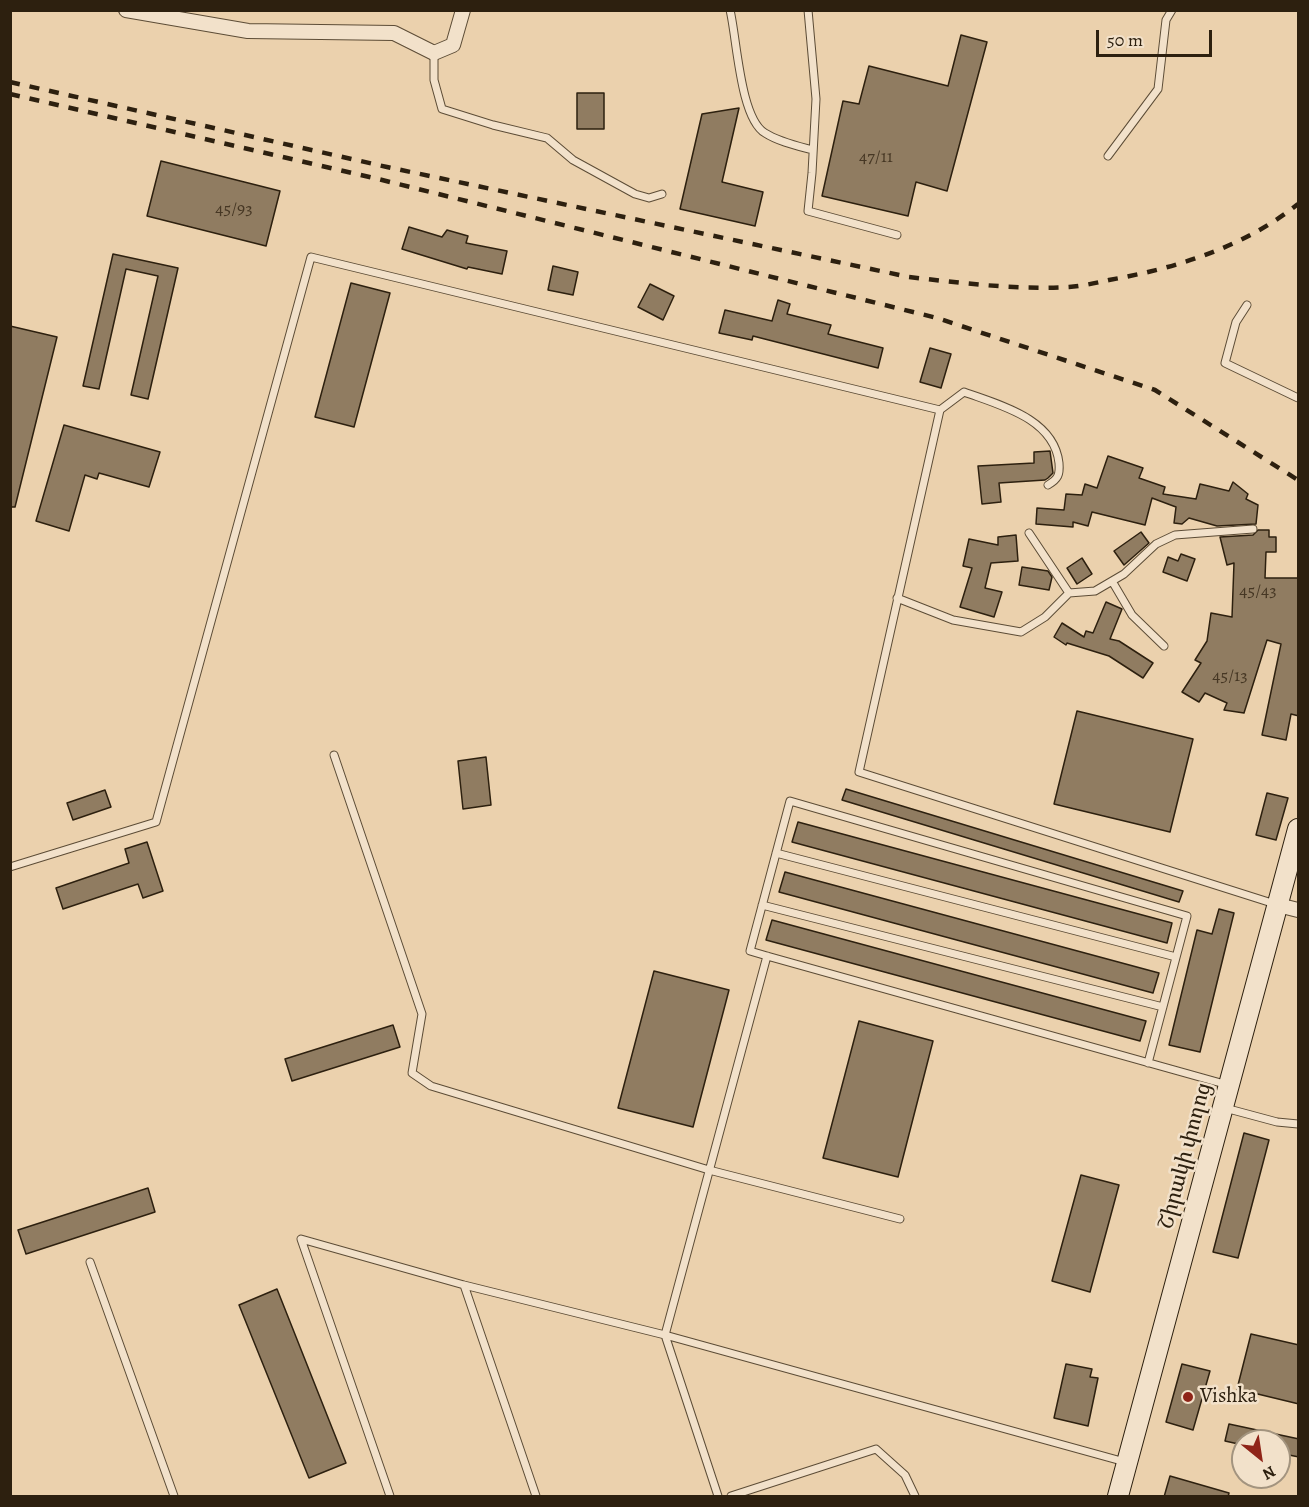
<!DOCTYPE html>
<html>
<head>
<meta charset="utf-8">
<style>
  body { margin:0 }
  #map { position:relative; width:1309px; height:1507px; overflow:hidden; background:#ebd1ad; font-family:Alegreya,serif }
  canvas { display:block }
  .frame { position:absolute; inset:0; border:12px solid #2d200f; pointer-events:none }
  .north { position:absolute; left:1231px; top:1429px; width:60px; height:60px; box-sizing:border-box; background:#f2e1ca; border:2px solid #a3947f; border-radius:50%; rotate:150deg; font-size:16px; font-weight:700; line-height:24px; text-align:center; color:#2d200f }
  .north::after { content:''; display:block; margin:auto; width:21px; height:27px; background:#8f2418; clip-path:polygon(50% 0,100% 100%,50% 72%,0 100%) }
  .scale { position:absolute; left:1096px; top:30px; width:116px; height:27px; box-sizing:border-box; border:3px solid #2d200f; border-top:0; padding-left:8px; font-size:18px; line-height:21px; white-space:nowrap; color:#2d200f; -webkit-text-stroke:4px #f2e1ca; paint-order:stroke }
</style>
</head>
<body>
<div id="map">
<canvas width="1309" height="1507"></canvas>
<div class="frame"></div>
<div class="north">N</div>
<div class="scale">50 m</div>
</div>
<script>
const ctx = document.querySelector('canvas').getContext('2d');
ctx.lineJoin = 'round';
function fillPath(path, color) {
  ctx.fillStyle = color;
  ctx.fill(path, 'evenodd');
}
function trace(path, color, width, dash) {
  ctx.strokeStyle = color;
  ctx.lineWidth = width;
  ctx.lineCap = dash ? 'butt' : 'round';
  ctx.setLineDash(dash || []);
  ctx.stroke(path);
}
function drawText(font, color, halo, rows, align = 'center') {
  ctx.font = font + ' Alegreya,"Noto Serif Armenian",serif';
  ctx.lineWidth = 5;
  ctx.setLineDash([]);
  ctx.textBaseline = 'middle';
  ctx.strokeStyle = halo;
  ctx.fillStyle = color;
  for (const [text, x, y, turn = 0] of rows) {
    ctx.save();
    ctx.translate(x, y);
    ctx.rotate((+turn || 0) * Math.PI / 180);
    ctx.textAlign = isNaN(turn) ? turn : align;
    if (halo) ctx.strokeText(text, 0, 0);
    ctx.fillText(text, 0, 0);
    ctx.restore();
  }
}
const building = new Path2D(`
  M961,35L987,42L947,191L916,182L908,216L822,196L843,101L859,104L869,66L948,86Z
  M577,93H604V129H577Z
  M739,108L722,182L763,192L755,226L680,209L702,114Z
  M161,161L280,191L266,246L147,216Z
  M409,227L442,237L447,230L468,236L466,243L507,251L502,274L468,267L467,269L402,249Z
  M113,254L178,268L148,399L131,395L158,276L126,269L99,389L83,386Z
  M553,266L578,272L573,295L548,290Z
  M351,283L390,293L354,427L315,417Z
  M650,284L674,296L663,320L638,307Z
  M778,300L790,304L787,314L831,325L828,334L883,348L878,368L753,336L752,340L719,333L725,310L772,321Z
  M10,326L57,337L15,507H10Z
  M930,348L951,354L941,388L920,382Z
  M64,425L160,452L149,487L99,473L97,479L85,475L69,531L36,521Z
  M1050,451L1053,473L1048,478L1045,480L999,483L1001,502L982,504L978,466L1034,463V452Z
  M1108,456L1143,468L1139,478L1165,487L1163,494L1196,499L1200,484L1229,491L1233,482L1248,494L1246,499L1258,505L1256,524L1217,526L1189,518L1182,524L1174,523L1176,507L1152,498L1145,525L1092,512L1088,526L1073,522V527L1036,524L1037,508L1064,510L1066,494L1082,495L1085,484L1097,488Z
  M1258,530H1269V537H1276V552H1266L1265,578H1299V716L1291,714L1286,740L1262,735L1281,644L1267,640L1244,713L1224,710L1227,703L1205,693L1199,702L1182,692L1201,663L1195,660L1207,641L1211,613L1232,617L1234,563L1227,565L1220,537L1253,535Z
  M1141,532L1149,543L1124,565L1114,551Z
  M1016,535L1018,561L991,563L985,588L1002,592L994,617L960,607L972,568L963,566L969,539L998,545V537Z
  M1181,554L1195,559L1187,581L1163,572L1168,557L1178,561Z
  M1082,558L1092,574L1077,584L1067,568Z
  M1022,567L1048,571L1052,577L1049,590L1019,585Z
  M1106,602L1122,609L1110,639L1119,641L1153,663L1143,678L1109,656L1067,643L1066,645L1054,637L1062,623L1084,637L1086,631L1093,633Z
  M1077,711L1193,739L1170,832L1054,804Z
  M486,757L491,805L463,809L458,761Z
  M846,789L1183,891L1179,902L842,800Z
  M105,790L111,807L73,820L67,803Z
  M1267,793L1288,798L1276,840L1256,835Z
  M798,822L1172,923L1167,943L792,842Z
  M147,842L163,891L143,898L138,884L63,909L56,888L129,863L125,849Z
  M785,872L1159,973L1153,993L779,892Z
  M1219,909L1234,913L1200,1052L1169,1045L1197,930L1212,934Z
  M772,920L1146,1021L1140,1041L766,940Z
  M654,971L729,990L693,1127L618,1108Z
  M859,1021L933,1041L898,1177L823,1158Z
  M393,1025L400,1047L292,1081L285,1059Z
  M1244,1133L1269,1140L1238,1258L1213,1252Z
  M1081,1175L1119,1185L1090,1292L1052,1281Z
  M148,1188L155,1212L26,1254L18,1230Z
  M277,1289L346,1463L309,1478L239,1305Z
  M1251,1334L1299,1345V1404L1237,1389Z
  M1066,1364L1092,1369L1090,1377L1098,1378L1088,1426L1054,1418Z
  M1182,1364L1210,1371L1193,1430L1166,1422Z
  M1229,1424L1299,1439V1457L1279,1453V1441H1243V1445L1225,1441Z
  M1170,1476L1229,1493L1228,1497H1164Z`);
const lane = new Path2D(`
  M730,10C737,39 740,118 765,133C779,142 798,146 813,150
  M808,10L816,99L812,173L808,211L897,235
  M434,53V80L442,109L493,125L547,138L573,160L635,194L649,198L662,194
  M1108,156L1158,89L1166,20L1172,10
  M1247,305L1236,322L1225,363L1298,398
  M1048,485C1058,479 1060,475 1059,463C1054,418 999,405 964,392L940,410L859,772L1275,904
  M1029,533L1069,593
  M1112,581L1132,615L1164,646
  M897,598L953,620L1021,632L1045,617L1069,593L1095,591L1124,574L1156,544L1175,535L1253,529
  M334,755L422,1014L412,1073L431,1086L709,1170L900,1219
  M776,853L1176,957
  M10,867L156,822L311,257L940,410
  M762,905L1163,1007
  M1148,1063L1187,916L790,801L750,951L767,956L1228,1085
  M1225,1108L1277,1122L1298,1124
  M90,1262L174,1496
  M464,1285L536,1496
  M390,1496L301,1239L464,1285L665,1335L1125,1462
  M718,1496L665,1335L767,956
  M731,1496L876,1449L905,1475L915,1496`);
const street = new Path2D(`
  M126,10L248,31L394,33L434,53L453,45L463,10
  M1278,905L1298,910`);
const secondary = new Path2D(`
  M1118,1496L1298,829`);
const rail = new Path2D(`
  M10,82L387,167L909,277C962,283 1015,290 1069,287C1082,286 1096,283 1109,280C1177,268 1244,247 1298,204
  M10,94L378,179L937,318L1155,390L1298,480`);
const markers = [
  [1188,1397,6,"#8f2418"]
];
const numberNames = [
  ["47/11",876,158],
  ["45/93",234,210],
  ["45/43",1258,592],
  ["45/13",1230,677]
];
const streetNames = [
  ["Շիրակի փողոց",1186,1156,-75]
];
const poiNames = [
  ["Vishka",1200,1397]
];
fillPath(building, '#907c61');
trace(building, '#2d200f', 1.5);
trace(lane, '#5c4c36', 9);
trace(street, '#5c4c36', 16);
trace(secondary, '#2d200f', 22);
trace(lane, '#f2e1ca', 7);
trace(street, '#f2e1ca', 14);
trace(secondary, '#f2e1ca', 20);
trace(rail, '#2d200f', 4.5, [10, 10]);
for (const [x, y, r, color] of markers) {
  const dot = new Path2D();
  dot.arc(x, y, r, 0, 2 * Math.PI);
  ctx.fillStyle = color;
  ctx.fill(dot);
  trace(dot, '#f2e1ca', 2);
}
drawText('18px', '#463724', null, numberNames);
drawText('21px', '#2d200f', '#f2e1ca', streetNames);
drawText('21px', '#2d200f', '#f2e1ca', poiNames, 'left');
</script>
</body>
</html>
